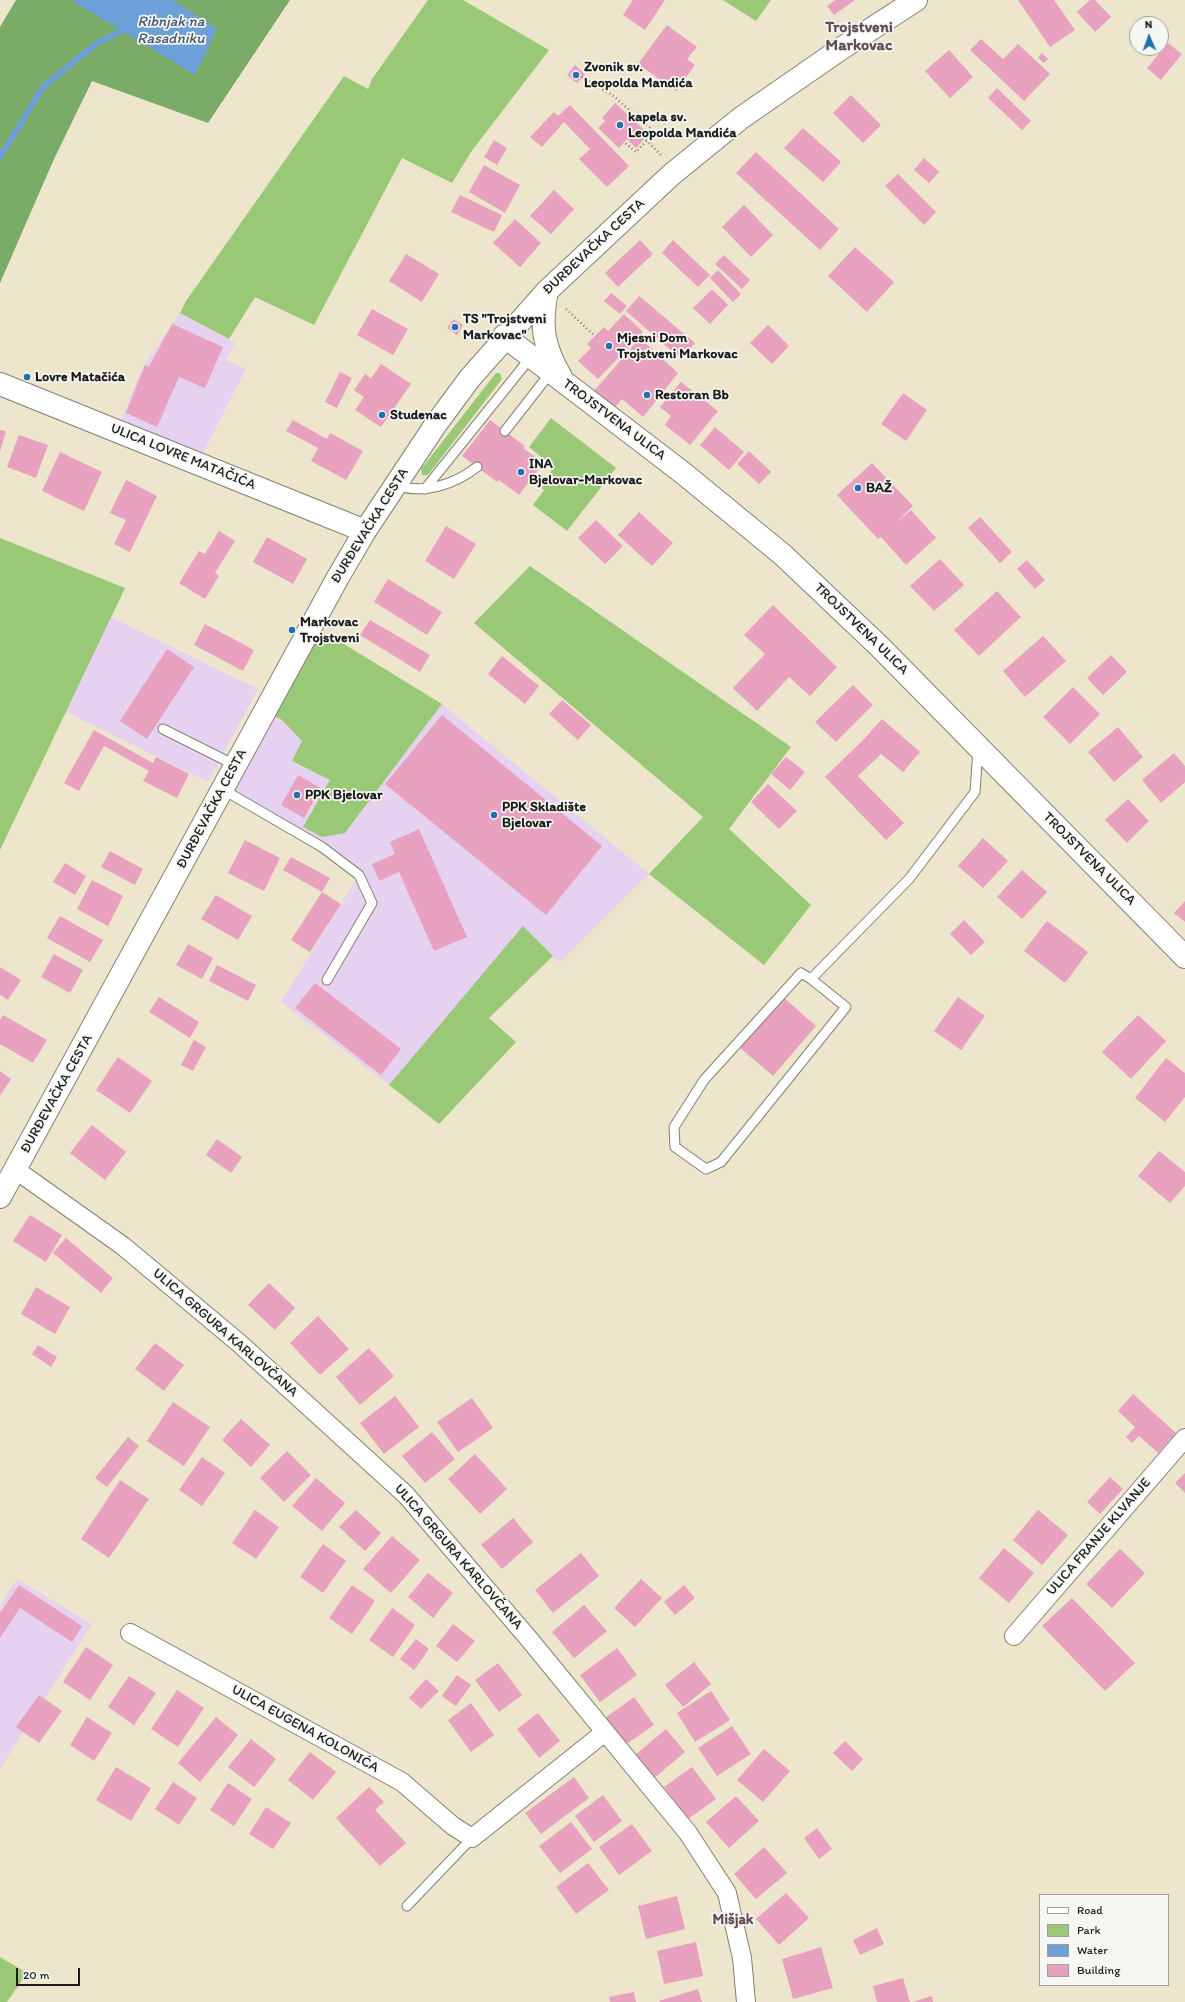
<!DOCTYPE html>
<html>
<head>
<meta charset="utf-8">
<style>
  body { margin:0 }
  #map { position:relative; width:1185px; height:2002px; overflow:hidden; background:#ede6cc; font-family:Itim,sans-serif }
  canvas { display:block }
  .legend { position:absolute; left:1039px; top:1894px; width:130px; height:92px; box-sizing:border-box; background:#f6f6f2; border:1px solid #9f9f9c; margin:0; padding:5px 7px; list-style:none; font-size:12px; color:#1c1c1c }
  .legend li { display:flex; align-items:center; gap:8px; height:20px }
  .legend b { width:20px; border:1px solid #9f9f9c }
  .north { position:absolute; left:1129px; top:16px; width:40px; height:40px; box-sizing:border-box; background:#f6f6f2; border:1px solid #9f9f9c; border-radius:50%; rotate:358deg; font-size:11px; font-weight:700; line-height:16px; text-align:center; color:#1c1c1c }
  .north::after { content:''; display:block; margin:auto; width:14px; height:18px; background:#1f6fb2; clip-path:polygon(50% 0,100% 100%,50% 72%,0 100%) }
  .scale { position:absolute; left:16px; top:1968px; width:64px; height:18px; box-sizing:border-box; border:2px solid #1c1c1c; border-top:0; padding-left:5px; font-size:12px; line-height:14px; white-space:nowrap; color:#1c1c1c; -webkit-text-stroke:3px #f6f6f2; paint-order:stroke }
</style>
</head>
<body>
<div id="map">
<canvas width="1185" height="2002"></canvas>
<ul class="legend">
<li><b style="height:5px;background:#fff"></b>Road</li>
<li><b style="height:11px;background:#99c877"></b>Park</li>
<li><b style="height:11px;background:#6da0d9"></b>Water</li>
<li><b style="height:11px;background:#e8a1bf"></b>Building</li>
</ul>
<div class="north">N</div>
<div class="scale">20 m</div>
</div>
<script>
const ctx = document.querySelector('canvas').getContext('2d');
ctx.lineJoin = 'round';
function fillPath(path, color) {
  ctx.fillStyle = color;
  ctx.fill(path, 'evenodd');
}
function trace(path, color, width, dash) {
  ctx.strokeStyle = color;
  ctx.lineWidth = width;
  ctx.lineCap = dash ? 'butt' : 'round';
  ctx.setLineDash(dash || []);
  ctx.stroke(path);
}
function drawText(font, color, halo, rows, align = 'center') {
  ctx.font = font + ' Itim,sans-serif';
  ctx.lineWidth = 3.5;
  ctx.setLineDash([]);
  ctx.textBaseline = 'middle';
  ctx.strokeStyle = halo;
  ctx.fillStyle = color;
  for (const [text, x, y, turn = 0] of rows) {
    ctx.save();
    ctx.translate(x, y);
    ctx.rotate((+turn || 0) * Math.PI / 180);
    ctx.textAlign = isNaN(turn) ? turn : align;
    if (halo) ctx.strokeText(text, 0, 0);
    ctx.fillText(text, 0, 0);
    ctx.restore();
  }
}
const built = new Path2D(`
  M180,313L235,343L226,360L246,369L203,453L121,421L142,368Z
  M111,617L258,689L208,782L66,712Z
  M442,704L649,874L560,963L523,927L389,1085L281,1002L359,875L222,789L265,711L282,720L303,741L292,762L331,780L345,833Z
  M17,1579L92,1624L0,1769V1606Z`);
const green = new Path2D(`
  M428,0H463L549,50L471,152L452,183L402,158L314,325L255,297L229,339L180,313L186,301L344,76L368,89L372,79Z
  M723,0H771L756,21Z
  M496,373H500L502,379L428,475H422L421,469Z
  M551,418L616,468L567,531L533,505L544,490L539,486L554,467L529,447Z
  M0,538L125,588L0,850Z
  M530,566L791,747L729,829L811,905L764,965L649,874L703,817L474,623Z
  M311,627L334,638L442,704L345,833L322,837L303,827L330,780L292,761L302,741L282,720L265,711Z
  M523,926L553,956L489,1018L516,1042L439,1124L389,1085Z
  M0,1957L27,1973L7,2002H0Z`);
const forest = new Path2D(`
  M16,0H290L208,123L92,81L54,159L0,283V27Z`);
const water = new Path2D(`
  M71,0H173L217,29L195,75Z`);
const stream = new Path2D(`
  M0,157L43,87L97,43L129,27`);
const building = new Path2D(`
  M633,0H665L645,30L623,15Z
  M835,0H855L834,15L827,6Z
  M1018,0H1054L1075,30L1050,47Z
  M1090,0H1095L1111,17L1095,32L1077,12Z
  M667,25L697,47L687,59L695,65L676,91L638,64Z
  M981,39L1003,59L1018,44L1050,74L1024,101L970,50Z
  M1168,43L1182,54L1161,80L1147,68Z
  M949,50L973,77L950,98L925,71Z
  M1042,53L1048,59L1044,63L1038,58Z
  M575,65L585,74L577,83L567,75Z
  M997,88L1031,121L1022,130L988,98Z
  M851,95L881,125L863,143L833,113Z
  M615,103L649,134L636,148L627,139L619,148L598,128L605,121L602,118Z
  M570,105L629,166L607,187L579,159L590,149L564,122L542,147L530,137L554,112L558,116Z
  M803,128L841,162L823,182L784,148Z
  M494,140L507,148L497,165L484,157Z
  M756,152L839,229L820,250L736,173Z
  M924,158L939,172L929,183L914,170Z
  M484,165L520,185L505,213L469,192Z
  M898,174L936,212L924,225L885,186Z
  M554,190L574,209L551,234L530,216Z
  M460,195L502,215L494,232L451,212Z
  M744,205L773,235L751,257L722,227Z
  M515,219L541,243L520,267L493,243Z
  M640,240L653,254L618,287L605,273Z
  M673,240L710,275L698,287L662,253Z
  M855,247L894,282L867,312L828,276Z
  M406,254L439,274L422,302L389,281Z
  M724,255L750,280L742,289L715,264Z
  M718,270L741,294L733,302L710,278Z
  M712,289L728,305L710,324L693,308Z
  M611,293L627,306L620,314L604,301Z
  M639,296L695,343L681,359L626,311Z
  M372,309L408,329L393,355L357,335Z
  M624,314L643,332L598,379L578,361L591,348L587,344L604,327L608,331Z
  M453,319L463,325L457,335L447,328Z
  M172,324L223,347L205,388L179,377L157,427L126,413L145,365L149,367Z
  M768,325L789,346L772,364L750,343Z
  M640,338L678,373L643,417L622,399L615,407L594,391Z
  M381,364L411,384L381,427L355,410L364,397L354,390L365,374L371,378Z
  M340,372L352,378L337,408L325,402Z
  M681,382L718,411L690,445L665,425L671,416L660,407Z
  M903,393L927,410L906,441L881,424Z
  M293,420L327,439L330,433L363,451L346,480L311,461L318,448L286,431Z
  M490,420L525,446L523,448L543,463L519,495L499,480L497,482L462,456Z
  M715,427L744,452L729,470L700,445Z
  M0,430L6,431L0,452Z
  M19,435L48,445L36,478L7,467Z
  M749,451L771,472L759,484L737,464Z
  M60,452L102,472L84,511L42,491Z
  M872,463L913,506L895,524L911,510L936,538L906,565L881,537L878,539L837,495Z
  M126,480L157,496L130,552L114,544L126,520L110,513Z
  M639,512L673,543L652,566L618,535Z
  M980,517L1012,552L1000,563L968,528Z
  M596,520L623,546L605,564L578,538Z
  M446,526L476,544L454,579L425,561Z
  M219,531L235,541L215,573L219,576L205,599L179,583L199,551L205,554Z
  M267,537L307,559L293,584L253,562Z
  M940,559L964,585L934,611L910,586Z
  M1027,560L1045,580L1035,589L1017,569Z
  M388,579L442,612L427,635L374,602Z
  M997,591L1021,617L979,656L954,630Z
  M773,605L837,667L810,696L789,677L757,711L733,688L765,654L744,635Z
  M370,620L430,655L420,672L360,635Z
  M205,624L254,650L243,671L194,645Z
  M1043,636L1066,661L1025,697L1003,671Z
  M167,649L194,667L147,739L120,721Z
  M1111,655L1127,672L1103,695L1087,678Z
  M502,656L539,686L525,704L488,674Z
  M853,685L873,705L836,742L815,722Z
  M1073,687L1100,714L1070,744L1043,717Z
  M562,700L591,725L578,740L549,714Z
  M442,715L602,846L546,915L385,784Z
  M882,719L920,752L903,772L881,754L858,776L904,823L886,840L825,777L864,739Z
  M1118,727L1143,757L1114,782L1088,752Z
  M94,730L153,763L156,757L189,774L177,798L143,781L149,771L104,746L79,791L64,783Z
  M1174,753L1185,766V782L1161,803L1142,780Z
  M786,757L805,772L790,790L771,774Z
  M298,775L321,788L304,818L281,805Z
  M768,784L797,811L779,829L751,802Z
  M1128,799L1149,821L1127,843L1105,820Z
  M419,829L467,937L434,951L399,872L379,881L372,864L395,854L390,842Z
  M983,838L1008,861L983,888L958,866Z
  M245,840L280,858L264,891L228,873Z
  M110,851L143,869L135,885L101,867Z
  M291,857L330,878L322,892L283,870Z
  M65,863L86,876L75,895L53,882Z
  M1022,870L1047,892L1022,919L997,897Z
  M92,880L123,896L108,926L77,909Z
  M322,892L341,904L310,952L291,940Z
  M216,895L252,916L238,940L201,919Z
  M1185,901V922L1174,913Z
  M60,916L103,940L90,962L47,938Z
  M964,920L985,942L971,955L950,934Z
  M1047,921L1088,952L1065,983L1024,951Z
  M188,944L213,958L202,979L176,965Z
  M54,954L83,970L70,993L41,977Z
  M217,965L256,985L248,1001L209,981Z
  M0,967L21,980L8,1000L0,995Z
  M315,983L401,1049L381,1075L295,1008Z
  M159,997L199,1022L190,1038L149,1012Z
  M783,997L816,1026L773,1076L739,1047Z
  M958,997L985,1016L961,1050L934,1031Z
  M3,1015L47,1040L33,1063L0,1044V1020Z
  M1138,1015L1166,1041L1131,1079L1102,1052Z
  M194,1040L206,1047L193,1071L181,1065Z
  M118,1057L152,1081L130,1113L96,1090Z
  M1166,1058L1185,1073V1097L1165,1122L1135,1098Z
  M0,1071L11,1079L0,1096Z
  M92,1125L126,1152L105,1180L70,1153Z
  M217,1139L242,1157L231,1173L206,1155Z
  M1159,1151L1185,1172V1186L1170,1203L1138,1176Z
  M30,1215L62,1235L46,1262L13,1241Z
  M66,1238L113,1278L101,1293L53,1253Z
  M269,1283L295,1308L275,1330L248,1305Z
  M36,1287L70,1307L55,1334L21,1314Z
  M318,1316L349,1349L320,1375L290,1343Z
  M155,1343L184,1365L164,1391L135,1369Z
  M38,1345L57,1357L51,1367L32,1354Z
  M369,1348L394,1376L360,1405L336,1377Z
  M1133,1394L1176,1433L1158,1453L1139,1436L1132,1443L1126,1437L1135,1427L1118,1411Z
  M395,1396L419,1427L384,1454L360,1423Z
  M472,1398L493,1428L458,1452L437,1422Z
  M173,1402L210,1427L184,1466L147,1441Z
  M241,1419L270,1445L251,1467L222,1440Z
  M432,1432L455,1459L425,1483L402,1456Z
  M128,1437L139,1446L107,1487L95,1478Z
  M287,1451L311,1475L284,1502L260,1478Z
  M475,1454L507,1489L480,1514L448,1479Z
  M202,1457L225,1473L202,1506L179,1490Z
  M1185,1473V1493L1175,1483Z
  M1110,1477L1123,1489L1100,1514L1087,1502Z
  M316,1478L345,1503L322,1531L292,1506Z
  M120,1480L149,1499L109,1558L81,1539Z
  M255,1510L279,1527L256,1559L232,1543Z
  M356,1510L381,1533L365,1551L339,1527Z
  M1038,1510L1068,1535L1042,1565L1013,1540Z
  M513,1518L533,1542L502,1569L481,1545Z
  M392,1536L420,1560L391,1593L363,1569Z
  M323,1544L346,1561L323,1593L300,1577Z
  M1004,1548L1034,1573L1009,1603L979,1578Z
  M1120,1549L1145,1573L1112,1608L1086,1584Z
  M581,1553L599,1576L553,1613L535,1590Z
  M428,1573L453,1593L433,1618L408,1597Z
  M641,1579L662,1598L635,1627L614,1608Z
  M19,1585L82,1626L72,1642L20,1608L0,1638V1613Z
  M352,1585L375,1601L352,1634L329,1618Z
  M684,1585L695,1598L675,1615L664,1602Z
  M1072,1598L1135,1663L1105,1691L1042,1626Z
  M584,1605L607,1631L574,1658L552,1632Z
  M392,1608L415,1625L393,1657L369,1640Z
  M453,1624L475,1641L457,1662L436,1646Z
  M416,1639L429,1649L414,1670L400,1659Z
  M86,1647L113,1665L90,1700L63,1682Z
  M617,1648L637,1675L600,1702L580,1675Z
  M694,1662L711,1684L683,1707L665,1685Z
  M498,1663L522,1695L499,1712L475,1680Z
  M457,1675L471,1685L456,1706L442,1696Z
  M129,1676L156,1693L134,1725L108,1707Z
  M426,1679L439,1691L421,1709L409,1698Z
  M177,1690L204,1708L178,1747L151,1729Z
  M711,1691L730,1720L695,1742L677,1713Z
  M39,1695L62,1711L39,1743L16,1727Z
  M634,1697L654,1725L625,1745L605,1718Z
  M471,1703L494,1735L471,1752L448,1720Z
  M538,1713L560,1741L539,1758L517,1729Z
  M87,1717L112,1733L94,1761L70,1745Z
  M216,1717L238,1735L200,1782L178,1763Z
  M732,1726L751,1754L717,1776L698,1748Z
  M666,1729L685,1752L653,1779L634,1756Z
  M251,1739L276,1759L254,1787L228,1767Z
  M845,1741L863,1759L852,1771L833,1753Z
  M764,1749L790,1771L763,1802L737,1780Z
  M310,1752L336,1772L313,1800L288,1780Z
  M116,1767L151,1788L131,1821L96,1800Z
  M692,1767L716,1799L688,1819L664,1787Z
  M574,1777L589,1798L541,1834L525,1813Z
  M173,1782L197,1798L179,1825L155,1809Z
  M228,1783L252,1799L234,1826L210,1810Z
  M369,1787L384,1802L375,1810L406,1843L380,1866L336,1818Z
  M603,1795L622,1821L594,1842L575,1816Z
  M736,1796L759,1821L729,1848L706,1822Z
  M266,1807L291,1823L273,1849L249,1834Z
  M571,1822L592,1849L560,1873L539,1846Z
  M632,1824L652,1851L619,1875L599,1847Z
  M817,1828L832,1849L819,1859L804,1838Z
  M764,1847L787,1873L756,1899L734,1874Z
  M588,1863L609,1890L576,1914L556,1887Z
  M786,1893L809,1918L779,1945L756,1919Z
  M677,1896L685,1929L646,1939L638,1906Z
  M877,1928L884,1944L860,1955L853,1940Z
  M696,1942L703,1976L664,1984L657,1951Z
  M821,1947L833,1988L793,1999L782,1959Z
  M903,1978L910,2002H877L873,1986Z
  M698,1989L702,2002H660L659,2001Z
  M634,1992L636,2002H610L609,1997Z
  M932,1996L933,2002H913Z`);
const path = new Path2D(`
  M582,77L612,95L655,132L636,152L624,142
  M646,140L661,155
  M566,309L595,336`);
const service = new Path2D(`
  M505,431L551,372
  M396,485C424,495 455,484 477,467
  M425,489L531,357
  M163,729L235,765
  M222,789L322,847L359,875L372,903L327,980
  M811,979L801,973L704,1080L674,1127L675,1147L706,1169L721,1162L846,1007L811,979L909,879L975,792L978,749
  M407,1906L472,1838`);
const minor = new Path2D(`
  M16,1170L123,1246L239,1343L406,1495L529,1639L688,1833L727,1893L742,1958L746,2002
  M130,1633L402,1782L453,1826L472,1838L605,1732
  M1014,1636L1185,1438`);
const secondary = new Path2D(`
  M0,384L365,531`);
const primary = new Path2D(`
  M547,291C540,326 543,346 561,377
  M504,336L683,473L783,555L880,647L1185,957
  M0,1197L337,579L365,531L436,424L470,378L547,291L671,175L741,118L842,48L916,0`);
const markers = [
  [576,75,4,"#1f6fb2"],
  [620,125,4,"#1f6fb2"],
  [455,327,4,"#1f6fb2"],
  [609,346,4,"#1f6fb2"],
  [27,377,4,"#1f6fb2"],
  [647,395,4,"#1f6fb2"],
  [382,415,4,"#1f6fb2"],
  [521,472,4,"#1f6fb2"],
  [858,488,4,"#1f6fb2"],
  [292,630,4,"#1f6fb2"],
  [297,795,4,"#1f6fb2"],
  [494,815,4,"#1f6fb2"]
];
const poiNames = [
  ["Zvonik sv.",584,67],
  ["Leopolda Mandića",584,83],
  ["kapela sv.",628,117],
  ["Leopolda Mandića",628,133],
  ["TS \"Trojstveni",463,319],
  ["Markovac\"",463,335],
  ["Mjesni Dom",617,338],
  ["Trojstveni Markovac",617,354],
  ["Lovre Matačića",35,377],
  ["Restoran Bb",655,395],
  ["Studenac",390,415],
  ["INA",529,464],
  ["Bjelovar-Markovac",529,480],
  ["BAŽ",866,488],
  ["Markovac",300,622],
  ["Trojstveni",300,638],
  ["PPK Bjelovar",305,795],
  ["PPK Skladište",502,807],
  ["Bjelovar",502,823]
];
const streetNames = [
  ["ĐURĐEVAČKA CESTA",594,247,-43],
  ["TROJSTVENA ULICA",614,420,37],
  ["ULICA LOVRE MATAČIĆA",183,457,22],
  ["ĐURĐEVAČKA CESTA",370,526,-58],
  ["TROJSTVENA ULICA",861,629,44],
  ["ĐURĐEVAČKA CESTA",212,809,-62],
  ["TROJSTVENA ULICA",1089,859,45],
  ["ĐURĐEVAČKA CESTA",57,1094,-61],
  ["ULICA GRGURA KARLOVČANA",225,1333,41],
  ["ULICA FRANJE KLVANJE",1099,1537,-49],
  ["ULICA GRGURA KARLOVČANA",458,1557,49],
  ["ULICA EUGENA KOLONIĆA",305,1729,29]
];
const waterNames = [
  ["Ribnjak na",171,22],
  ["Rasadniku",171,39]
];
const neighbourhoodNames = [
  ["Mišjak",733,1920]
];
const quarterNames = [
  ["Trojstveni",859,28],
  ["Markovac",859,46]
];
fillPath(built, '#e6d2f0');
fillPath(green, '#99c877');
fillPath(forest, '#7aac68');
fillPath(water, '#6da0d9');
trace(stream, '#6da0d9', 6);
fillPath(building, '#e8a1bf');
trace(service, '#848174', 11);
trace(minor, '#848174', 20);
trace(secondary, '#848174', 24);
trace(primary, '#848174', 24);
trace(path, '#848174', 2.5, [1, 3]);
trace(service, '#fff', 9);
trace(minor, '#fff', 18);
trace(secondary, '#fff', 22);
trace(primary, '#fff', 22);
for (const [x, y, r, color] of markers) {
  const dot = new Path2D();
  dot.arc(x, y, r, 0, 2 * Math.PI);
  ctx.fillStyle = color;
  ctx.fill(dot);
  trace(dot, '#f6f6f2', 1.5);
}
drawText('bold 14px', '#1c1c1c', '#f6f6f2', poiNames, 'left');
drawText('14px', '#1c1c1c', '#f6f6f2', streetNames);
drawText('italic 15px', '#405771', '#f6f6f2', waterNames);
drawText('bold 15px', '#634b55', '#f6f6f2', neighbourhoodNames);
drawText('bold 16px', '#634b55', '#f6f6f2', quarterNames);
</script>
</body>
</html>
